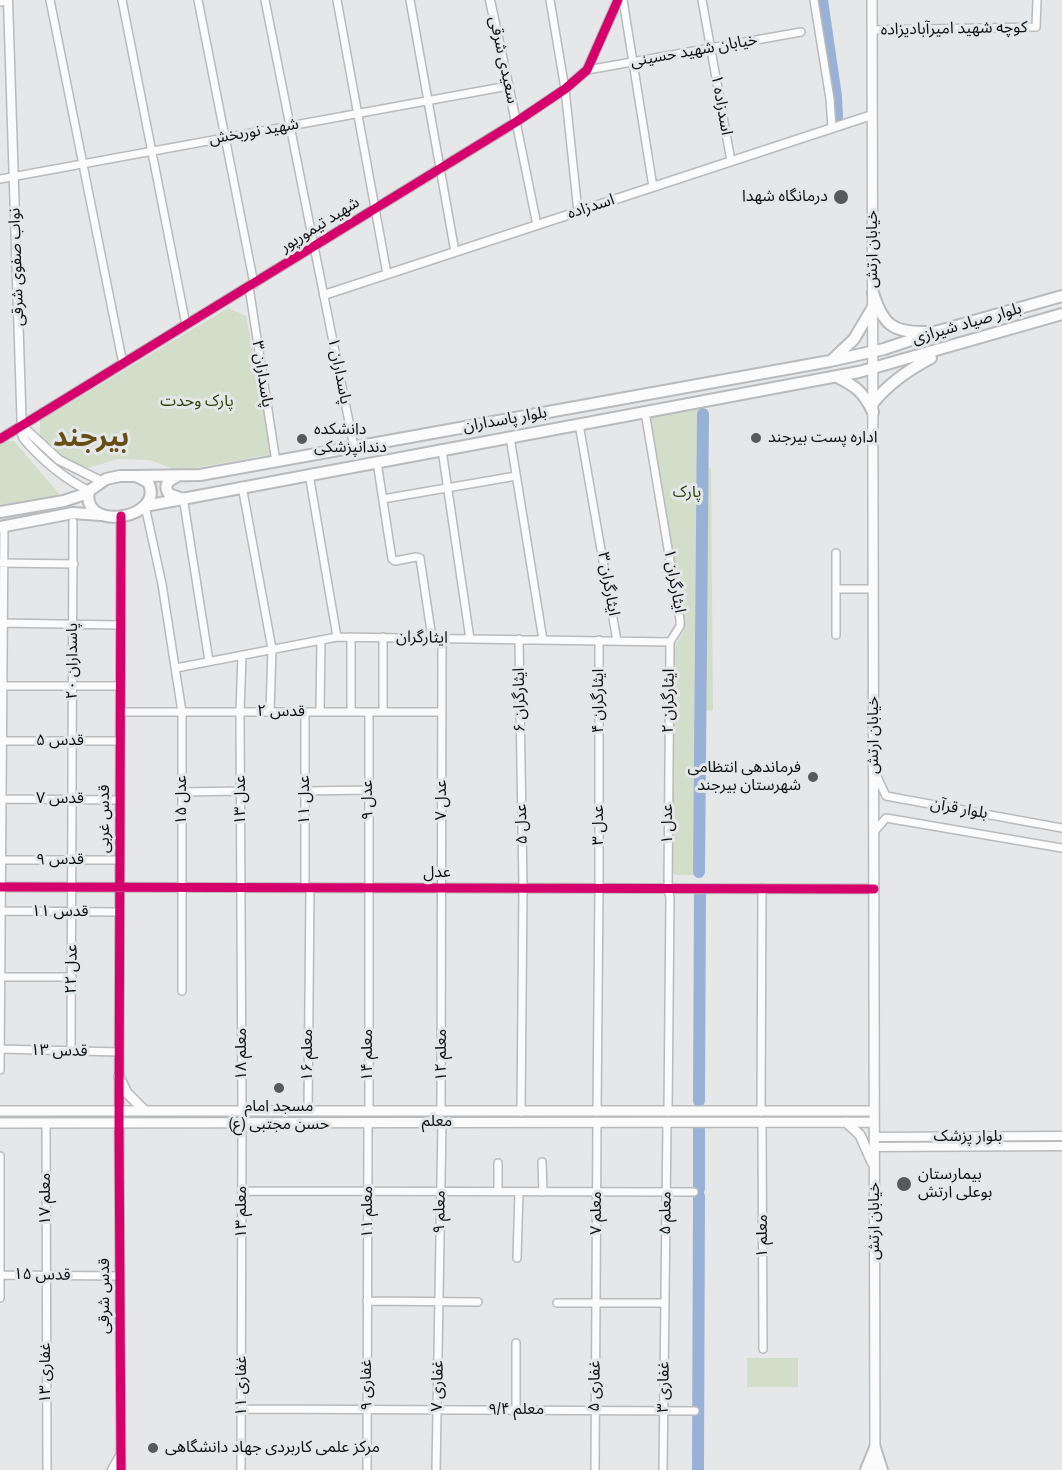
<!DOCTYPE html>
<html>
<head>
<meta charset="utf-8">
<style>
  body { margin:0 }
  canvas { display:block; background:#e5e7e9 }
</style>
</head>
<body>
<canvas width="1062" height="1470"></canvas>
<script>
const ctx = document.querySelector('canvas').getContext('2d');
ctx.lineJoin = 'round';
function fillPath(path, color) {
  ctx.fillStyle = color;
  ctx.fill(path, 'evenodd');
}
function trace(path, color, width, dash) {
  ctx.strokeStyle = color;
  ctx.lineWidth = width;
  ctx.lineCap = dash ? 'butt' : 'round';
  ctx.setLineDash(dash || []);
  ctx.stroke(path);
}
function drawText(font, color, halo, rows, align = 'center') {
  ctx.font = font + ' "Archivo Narrow","Noto Sans Arabic",sans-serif';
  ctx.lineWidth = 6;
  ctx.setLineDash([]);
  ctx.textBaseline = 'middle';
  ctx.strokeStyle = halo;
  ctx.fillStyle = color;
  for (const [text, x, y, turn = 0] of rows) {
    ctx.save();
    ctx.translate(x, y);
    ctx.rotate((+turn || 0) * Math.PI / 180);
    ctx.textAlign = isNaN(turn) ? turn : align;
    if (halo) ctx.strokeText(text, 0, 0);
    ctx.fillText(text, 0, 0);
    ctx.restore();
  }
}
const green = new Path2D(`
  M228,308L246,316L272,454L179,471L149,460L118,459L88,468L73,464L59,457L43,442L40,436V421Z
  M698,407V468H711L713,710L705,711L701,875H675L672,871L673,649L684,631L650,417Z
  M4,441H14L60,495L0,506V443Z
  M747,1358H798V1387H747Z`);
const river = new Path2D(`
  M822,0L836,96L837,117
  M699,872L703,414
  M699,1101L700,892
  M699,1128V1189
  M698,1470L699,1196`);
const minor = new Path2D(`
  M50,0L123,364
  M122,0L186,325
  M198,0L254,284
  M265,0L354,447
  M337,0L387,274
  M410,0L455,252
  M550,0L565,89L578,212
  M623,0L653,187
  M702,0L731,161
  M814,0L830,99L832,128
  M872,30L1036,27L1037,0
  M587,70L801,32
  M516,122L537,225
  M0,179L508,86
  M249,287L276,462
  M645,412L680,620V626L670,642L668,888L670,898L668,1112
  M579,424L617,641
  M510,437L543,640
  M442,450L470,639
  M377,462L392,559L395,561L416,557L420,558L432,638
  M309,474L337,637
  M242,486L272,649L270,712
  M183,497L209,661
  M383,499L516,476
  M145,506L162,584L182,712V991
  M0,563L74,564
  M836,589H873
  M0,623L120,625
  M836,635V553
  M519,639L523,888L521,1112
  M242,655L240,712L242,1111
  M176,668L337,637L670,642
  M0,686H120
  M120,712H442
  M320,712L321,640
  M351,712V637
  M383,712V637
  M0,741H120
  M874,770L886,796L1062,828
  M305,791L368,790
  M182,792L241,791
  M0,799L120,800
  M874,832L886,818L1062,848
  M0,860H119
  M305,887V712
  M0,911L119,912
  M0,977H72
  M0,1049L119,1052
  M71,1051L73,522
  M0,1070L4,526
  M308,1111L310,887
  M369,1111V712
  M441,1112L442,638
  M597,1112L599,888V640
  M761,1112L762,888
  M762,1122L763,1349
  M46,1123L47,1470
  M0,1156V1298
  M542,1162L543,1192
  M242,1191L694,1192
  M498,1192V1163
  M517,1258L519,1192
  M0,1275L120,1276
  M367,1301L478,1302
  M557,1303H665
  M242,1409L695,1411
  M516,1410V1343
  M241,1470L242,1123
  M367,1470L368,1122
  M436,1470L442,1122
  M595,1470L597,1122
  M663,1470L667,1122`);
const tertiary = new Path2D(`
  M8,0L22,434L24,439C43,461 63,478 89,491
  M490,0L516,122
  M324,295L872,115
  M22,426L59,460L101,481
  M0,439L516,122L565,89L587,70L618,0
  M121,516L119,1123L121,1470
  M0,887L874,889
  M874,1137L1062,1136
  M875,1147L1062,1146
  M112,1470L120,1456`);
const secondary = new Path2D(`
  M872,0L875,1470
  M0,1L7,0
  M119,1077L127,1093L145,1111
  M0,1111H874
  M846,1122L860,1135L872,1162
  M0,1123L874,1122`);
const primary = new Path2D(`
  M873,293C883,324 892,333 926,332
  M834,358L854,339L873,307
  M837,377C857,387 863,392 873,412
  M873,403C889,383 908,370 931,358
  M120,476H136L148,482C167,519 80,533 89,491L106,479Z
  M136,476L200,475L830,361L884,349L935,332L1062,296
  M176,477C168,481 163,485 169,494L180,498
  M145,506L859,372L1062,314
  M0,512L64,501L88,493
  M0,527L73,513L100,515
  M875,1448L882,1470
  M866,1470L875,1448`);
const cycleway = new Path2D(`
  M0,439L516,122L565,89L587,70L618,0
  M121,516L119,1123L121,1470
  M0,887L874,889`);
const markers = [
  [841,197,8,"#58595b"],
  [756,438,6,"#58595b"],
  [302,439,6,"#58595b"],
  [813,777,6,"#58595b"],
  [279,1088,6,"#58595b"],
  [904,1184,8,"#58595b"],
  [153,1448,6,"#58595b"]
];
const streetNames = [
  ["کوچه شهید امیرآبادیزاده",954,29,-1],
  ["خیابان شهید حسینی",694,51,-10],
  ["سعیدی شرقی",503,60,78],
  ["اسدزاده ۱",721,105,80],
  ["شهید نوربخش",254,132,-10],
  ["اسدزاده",591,207,-18],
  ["شهید تیمورپور",320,225,-32],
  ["خیابان ارتش",873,249,-90],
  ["نواب صفوی شرقی",17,267,-92],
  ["بلوار صیاد شیرازی",967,324,-16],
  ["پاسداران ۱",339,371,79],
  ["پاسداران ۳",262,374,81],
  ["بلوار پاسداران",505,420,-10],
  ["ایثارگران ۱",674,581,80],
  ["ایثارگران ۳",608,584,80],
  ["ایثارگران",422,638,1],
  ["پاسداران ۲۰",73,661,-90],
  ["ایثارگران ۶",520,700,-91],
  ["ایثارگران ۴",599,701,-90],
  ["ایثارگران ۲",669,701,-89],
  ["قدس ۲",281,712],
  ["خیابان ارتش",874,735,-90],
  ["قدس ۵",60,741],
  ["قدس ۷",60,799],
  ["عدل ۱۵",182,800,-90],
  ["عدل ۱۳",241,800,-90],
  ["عدل ۱۱",305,800,-90],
  ["عدل ۹",368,800,-90],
  ["عدل ۷",442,800,-90],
  ["بلوار قرآن",959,809,10],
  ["قدس غربی",105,819,-90],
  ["عدل ۵",522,824,-91],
  ["عدل ۱",668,824,-90],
  ["عدل ۳",599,825,-90],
  ["قدس ۹",60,860],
  ["عدل",437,873],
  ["قدس ۱۱",60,912],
  ["عدل ۲۲",72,969,-89],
  ["قدس ۱۳",59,1051,1],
  ["معلم ۱۸",242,1054,-90],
  ["معلم ۱۶‌",308,1055,-90],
  ["معلم ۱۴",368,1055,-90],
  ["معلم ۱۲",442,1055,-90],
  ["معلم",437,1122],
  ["بلوار پزشک",968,1137],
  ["معلم ۱۷",46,1199,-90],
  ["معلم ۱۳",242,1212,-90],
  ["معلم ۱۱",368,1212,-90],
  ["معلم ۹",440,1212,-89],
  ["معلم ۷",597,1213,-90],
  ["معلم ۵",666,1213,-89],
  ["خیابان ارتش",875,1221,-90],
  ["معلم ۱",763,1236,-90],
  ["قدس ۱۵",42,1275,1],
  ["قدس شرقی",105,1296,-90],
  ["غفاری ۱۳",46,1373,-90],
  ["غفاری ۹",367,1385,-90],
  ["غفاری ۱۱",242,1386,-90],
  ["غفاری ۷",438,1386,-89],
  ["غفاری ۵",595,1386,-89],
  ["غفاری ۳",664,1387,-89],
  ["معلم ۹/۴",516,1410]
];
const poiNames = [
  ["درمانگاه شهدا",828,197,"right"],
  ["دانشکده",314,430],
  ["دندانپزشکی",314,448],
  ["اداره پست بیرجند",768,438],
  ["فرماندهی انتظامی",801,768,"right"],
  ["شهرستان بیرجند",801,786,"right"],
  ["مسجد امام",279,1107,"center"],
  ["حسن مجتبی (ع)",279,1125,"center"],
  ["بیمارستان",918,1175],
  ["بوعلی ارتش",918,1193],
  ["مرکز علمی کاربردی جهاد دانشگاهی",165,1448]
];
const parkNames = [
  ["پارک وحدت",197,402],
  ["پارک",687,493]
];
const townNames = [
  ["بیرجند",91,438]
];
fillPath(green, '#d2dec9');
trace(river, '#9ab1d7', 12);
trace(minor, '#b8babb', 10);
trace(tertiary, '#b8babb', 11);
trace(secondary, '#b8babb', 12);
trace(primary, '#b8babb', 14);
trace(minor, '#fbfbfc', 7);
trace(tertiary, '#fbfbfc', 8);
trace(secondary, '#fbfbfc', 9);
trace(primary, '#fbfbfc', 10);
trace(cycleway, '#d6006c', 9);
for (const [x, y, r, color] of markers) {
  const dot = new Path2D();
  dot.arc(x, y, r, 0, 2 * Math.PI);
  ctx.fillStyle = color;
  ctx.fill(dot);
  trace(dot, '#e4e7ea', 2);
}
drawText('16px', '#0c0d0e', '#e4e7ea', streetNames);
drawText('16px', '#0c0d0e', '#e4e7ea', poiNames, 'left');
drawText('16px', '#294200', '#e4e7ea', parkNames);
drawText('bold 28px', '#674e14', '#e4e7ea', townNames);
</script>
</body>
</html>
